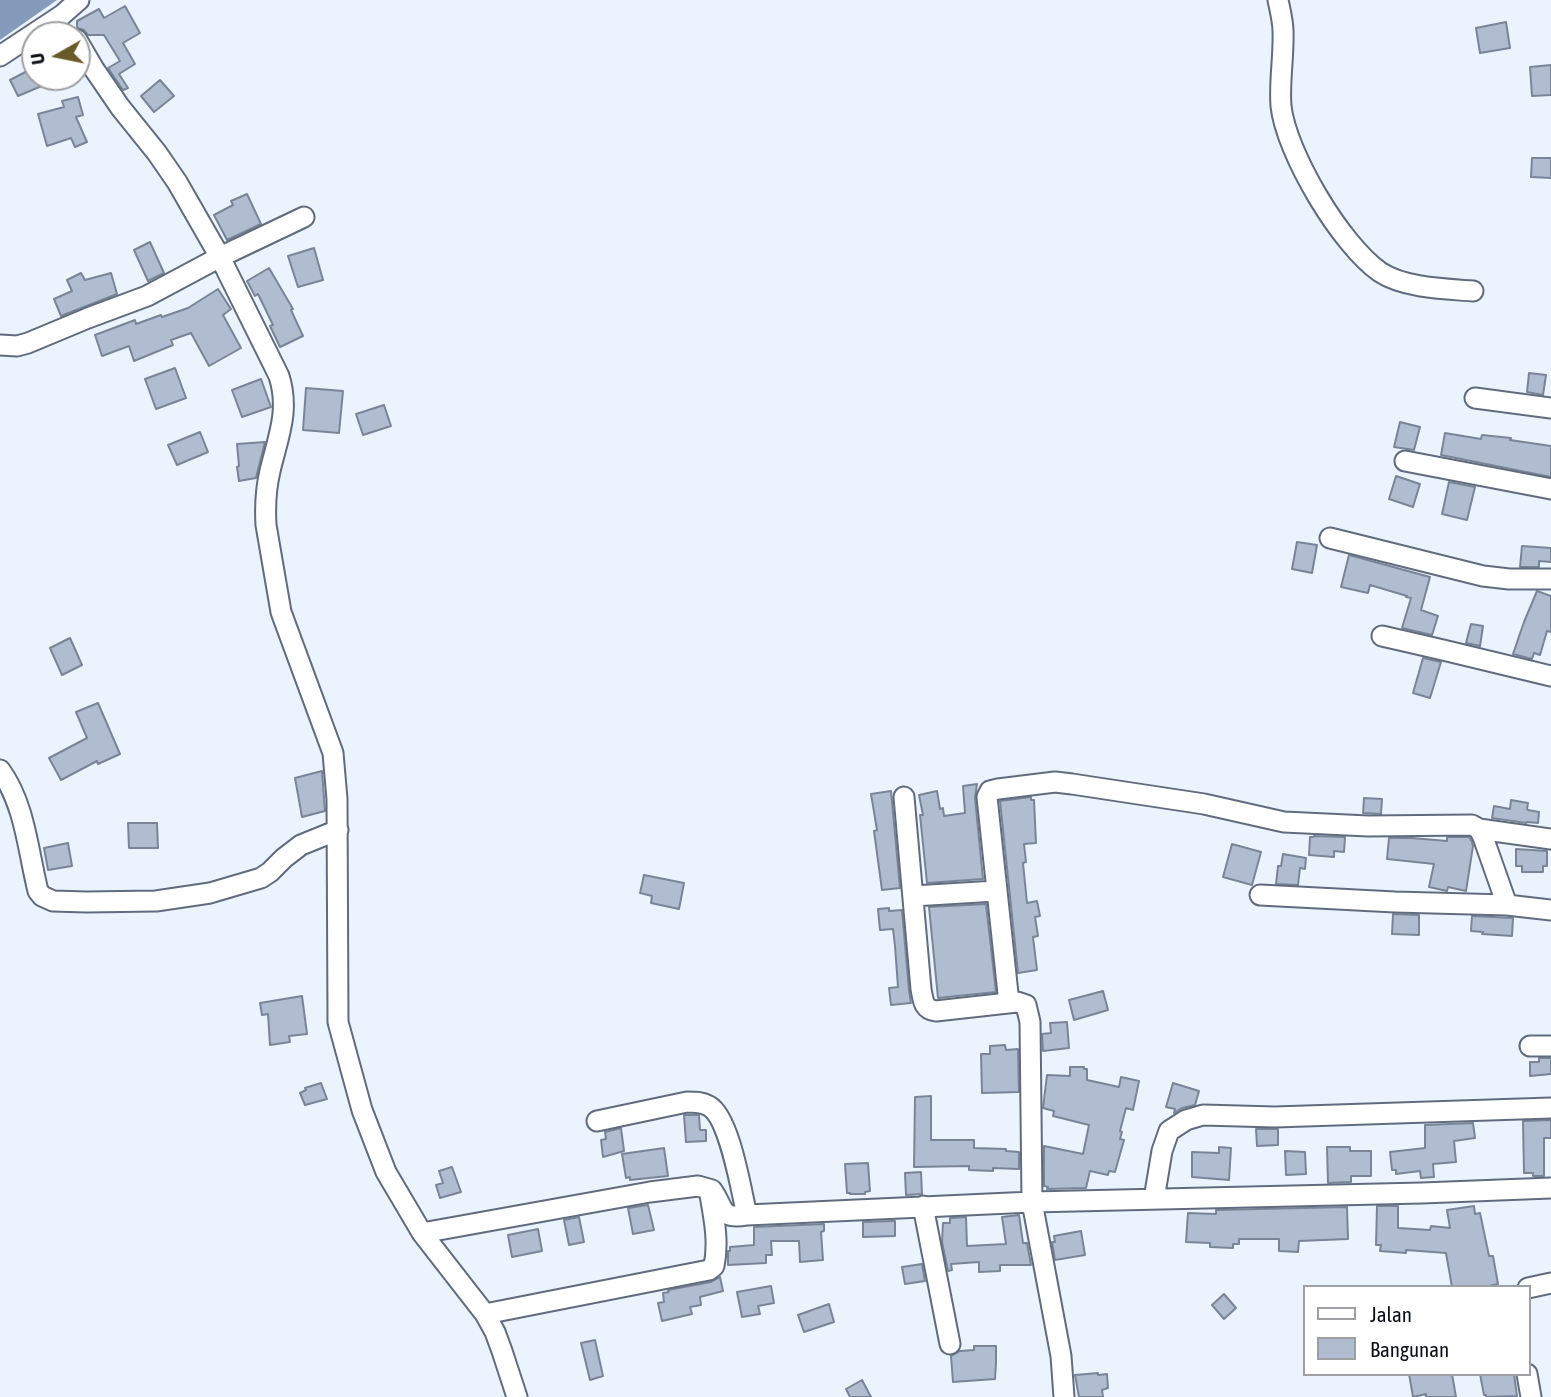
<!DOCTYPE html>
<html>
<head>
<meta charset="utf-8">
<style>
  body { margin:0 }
  #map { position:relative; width:1551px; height:1397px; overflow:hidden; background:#ebf3ff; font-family:"Asap Condensed",sans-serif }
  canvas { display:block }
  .legend { position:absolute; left:1303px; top:1285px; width:228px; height:91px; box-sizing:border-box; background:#fff; border:2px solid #9d9fa2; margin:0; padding:9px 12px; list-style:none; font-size:21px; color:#0b0f16 }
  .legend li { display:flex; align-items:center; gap:14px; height:35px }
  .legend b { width:35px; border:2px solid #9d9fa2 }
  .north { position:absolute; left:21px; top:21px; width:70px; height:70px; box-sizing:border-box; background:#fff; border:2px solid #9d9fa2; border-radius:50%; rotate:261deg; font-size:19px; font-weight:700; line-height:28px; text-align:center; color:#0b0f16 }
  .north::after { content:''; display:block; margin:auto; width:24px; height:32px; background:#695a28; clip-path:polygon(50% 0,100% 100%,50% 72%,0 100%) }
</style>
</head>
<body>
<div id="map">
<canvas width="1551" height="1397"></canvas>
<ul class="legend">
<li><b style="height:9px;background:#fff"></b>Jalan</li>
<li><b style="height:19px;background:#b0bdd0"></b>Bangunan</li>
</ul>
<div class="north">U</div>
</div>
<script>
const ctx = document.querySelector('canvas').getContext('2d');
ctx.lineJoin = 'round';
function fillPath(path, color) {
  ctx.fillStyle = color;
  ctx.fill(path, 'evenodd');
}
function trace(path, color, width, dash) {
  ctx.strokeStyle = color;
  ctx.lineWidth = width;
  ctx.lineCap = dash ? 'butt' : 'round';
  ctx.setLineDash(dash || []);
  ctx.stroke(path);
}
const water = new Path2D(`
  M0,0H57L0,40Z`);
const building = new Path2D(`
  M125,6L140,33L123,43L135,64L119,74L128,88L123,90L108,68L120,61L104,35H88L84,30L77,28V21L99,9L104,18Z
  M1506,22L1510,48L1480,53L1476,28Z
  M1551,65V95L1532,96L1530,67Z
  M35,67V77H63L18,96L10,80Z
  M160,80L174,96L154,112L141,96Z
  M78,97L83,115L76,117L87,142L75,147L71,138L47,146L38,114L64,107L62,101Z
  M1532,158H1551V178L1531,177Z
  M247,194L261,224L227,240L214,215L233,205L231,201Z
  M150,242L164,273L148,281L134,250Z
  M314,248L323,280L298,287L288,256Z
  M269,268L293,309L291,310L303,336L280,347L270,326L273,325L258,294L255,296L247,281Z
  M81,273L85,280L111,273L117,294L61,316L54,299L72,291L67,280Z
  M218,289L231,309L223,315L241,348L209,366L191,333L171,340L173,345L134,361L129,346L102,356L95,335L135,320L136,324L161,315L162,317L188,308Z
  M175,368L186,398L156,409L145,379Z
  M1529,373L1546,375L1543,395L1527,392Z
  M261,379L271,407L242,417L232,390Z
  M306,388L343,391L339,433L303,430Z
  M384,405L391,426L363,435L356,414Z
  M1400,422L1420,427L1414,450L1394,447Z
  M200,432L208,452L177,465L168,445Z
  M1445,433L1481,439L1482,435L1511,438L1510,440L1551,446V477L1441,455Z
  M265,442L256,478L239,481L237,467L239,466L237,444Z
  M1396,476L1420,484L1413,507L1389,499Z
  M1449,482L1475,487L1467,520L1442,514Z
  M1297,542L1317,545L1312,573L1292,569Z
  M1522,546L1551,548V562L1539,561V567H1520Z
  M1349,555L1430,577L1421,610L1438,616L1432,635L1402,628L1411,598L1406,597L1407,596L1370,585L1368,593L1341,587Z
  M1537,591L1551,596V632L1547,631L1540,655L1534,653L1532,659L1513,654L1524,622Z
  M1471,624L1483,626L1480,646L1466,643Z
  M70,638L82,665L62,675L50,648Z
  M1423,658L1441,662L1430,698L1413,693Z
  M98,703L120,754L98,764L97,761L61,780L49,758L87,738L76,712Z
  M322,771L325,811L302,817L295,778Z
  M977,784L975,798L983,879L927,883L920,815H923L919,795L937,791L940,809L943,808L944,816L965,813L963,786Z
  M891,791L900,888L882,890L874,831L877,830L871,794Z
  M1031,797V800H1034L1036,843L1024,844L1026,862L1023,863L1027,903L1037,901L1040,916L1035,917L1038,936L1033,937L1037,970L1018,973L1000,801Z
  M1364,798L1382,799L1381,814L1363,813Z
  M1511,800L1528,803L1527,809L1528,810L1539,812L1538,823L1527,822L1526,823L1492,818L1494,806L1510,809Z
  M128,823H157L158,848H129Z
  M1314,836L1345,837L1344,852L1334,851V857L1309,855L1310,837H1313Z
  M1447,837H1469L1472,842L1473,846L1466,891L1448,887L1447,891L1429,887L1434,864L1387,859L1389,838H1412L1447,841Z
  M68,843L72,866L48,870L44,848Z
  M1232,844L1261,852L1252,885L1223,877Z
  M1516,849L1547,851V866H1543V872H1522V866H1516Z
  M1283,854L1306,858L1305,869L1300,868L1298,885L1276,884L1278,866H1281Z
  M644,875L684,883L679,909L651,903L652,896L640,893Z
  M986,904L996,992L938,998L929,907Z
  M889,908V911L902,910L909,990L911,1003L891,1005L889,988L898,987L895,946L893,929L880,930L878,909Z
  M1393,914L1419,915V935L1392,934Z
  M1472,916L1513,918L1512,936L1482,934L1483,932L1471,931Z
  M1103,991L1108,1010L1074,1020L1069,1000Z
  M302,996L307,1034L289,1036L290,1042L270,1045L268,1014L262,1015L260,1003Z
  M1067,1022L1069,1048L1043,1051L1042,1034L1051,1033L1050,1023Z
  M1005,1045L1006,1050L1018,1049L1019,1092L982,1093L981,1054H990V1046Z
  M1539,1058H1551V1074L1530,1076V1062H1539Z
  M1070,1067H1084V1069H1087V1080L1119,1087L1121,1077L1139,1081L1133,1110L1126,1108L1120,1131L1122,1132L1120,1139L1124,1140L1115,1172L1109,1171L1108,1175L1090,1171L1086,1188L1047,1189L1048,1187L1044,1186V1146L1083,1154L1089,1125L1053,1116L1054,1111L1043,1108L1047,1075L1070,1076Z
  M321,1083L327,1099L305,1105L300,1093L306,1090L305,1088Z
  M1173,1083L1199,1091L1195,1105L1182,1108L1174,1113L1175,1109L1166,1107Z
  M931,1096V1140H974V1148L1006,1149V1151L1019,1152V1169L993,1168V1171L969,1170V1166L914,1167L915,1097Z
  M684,1115H699L700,1130H706V1141L686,1142Z
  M1551,1120V1138H1544V1176H1533V1173H1524L1523,1121Z
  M1473,1123L1475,1138L1454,1141L1456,1162L1433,1164L1434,1177L1421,1178L1420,1171L1396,1174V1170H1392L1390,1152L1425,1148V1125Z
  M621,1128L624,1151L603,1157L601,1140L606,1139L605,1132Z
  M1256,1129H1278V1145L1257,1146Z
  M1219,1147L1231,1148L1229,1180L1192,1177V1152L1219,1153Z
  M1327,1147H1350V1151H1371V1176H1351V1182L1328,1183Z
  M664,1148L668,1176L630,1180V1177L626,1178L622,1154Z
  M1285,1151L1305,1152L1306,1174L1286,1175Z
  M868,1163L870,1191L865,1192V1194H850V1193H847L845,1164Z
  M452,1167L461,1192L440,1198L436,1185L443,1183L439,1171Z
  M921,1172L922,1194L906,1195L905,1173Z
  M648,1205L654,1230L633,1234L628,1208Z
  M1377,1206H1398V1228L1430,1230L1431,1226L1450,1228L1447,1210L1474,1206L1475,1214L1480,1213L1489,1256H1493L1498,1284L1484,1287H1452L1446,1253L1406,1250V1253L1380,1251L1381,1245H1376Z
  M1347,1207L1348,1239L1299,1241L1298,1252L1279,1251V1239H1239V1244H1233V1248L1210,1247V1243L1186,1242L1188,1213L1216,1214V1210Z
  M1019,1215L1023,1243H1027L1031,1265H1000V1271L979,1272V1262L951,1264L952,1270L948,1271L942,1242L943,1223H950V1218L966,1217L967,1246L1006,1244L1002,1217Z
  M579,1217L584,1242L569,1245L564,1220Z
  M893,1221H895V1236L863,1237V1222Z
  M824,1224V1231L821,1232L823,1260L800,1262L799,1241H771L772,1255H766V1263L728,1265V1251H730V1247L754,1245V1227Z
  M538,1229L542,1251L512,1257L508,1235Z
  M1081,1231L1085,1255L1055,1260L1052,1242H1055L1054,1236Z
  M922,1264L925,1281L905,1284L902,1267Z
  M720,1277L723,1291L700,1297L701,1305L690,1307L692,1314L662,1321L658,1303L664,1302L663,1293L669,1292L668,1290L711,1282Z
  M771,1286L774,1303L758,1306L760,1314L742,1317L737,1292Z
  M1224,1294L1236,1308L1224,1319L1212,1305Z
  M829,1304L834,1322L804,1332L798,1315Z
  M595,1340L603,1376L590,1380L581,1343Z
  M974,1346H996V1363L995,1379L953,1382L951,1356L960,1351L974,1350Z
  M1098,1373V1375L1107,1374L1108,1388L1102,1390L1103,1397H1079L1075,1375Z
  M1409,1374H1452L1456,1397H1426V1394L1413,1397Z
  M1480,1374H1514L1517,1396L1486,1397V1395H1484Z
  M862,1380L871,1397H850L846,1389Z`);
const minor = new Path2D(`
  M1278,0C1280,10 1283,21 1283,31C1284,56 1279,82 1281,106C1286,153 1341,245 1380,272C1404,288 1445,289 1473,291
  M77,40L94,69L120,107L157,153L177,182L220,257L279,376C290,411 278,437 270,471C266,488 265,508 266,525L281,612L333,753L337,799L338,1022L362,1110L386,1172L422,1233L485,1314L495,1332L502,1351L517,1397
  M0,56L62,15L79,0
  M0,345L17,346L28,343L88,318L147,296L220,257L304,217
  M1475,398L1551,408
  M1405,461L1551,489
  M1330,538L1483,576L1509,579H1551
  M1382,636L1443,650L1551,676
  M0,770C25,804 28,851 38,891L42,896L53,901L86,902L156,901L210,893L261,878L270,872L284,858L301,845L338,830
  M904,797L921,989C923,999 923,1010 936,1011L1017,1002L1026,1005L1030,1022L1032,1202L1061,1356L1064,1397
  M1479,829L1551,839
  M1260,895L1395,902L1507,905L1551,910
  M913,896L996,891
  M1009,1003L987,797L990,791L998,789L1055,782L1072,784L1204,804L1284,822L1368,826L1472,825L1479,829L1483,837L1507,905
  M1530,1046H1551
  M597,1121L687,1102C695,1102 702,1102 709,1106C730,1118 741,1191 747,1215
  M1154,1199L1162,1151L1169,1131L1186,1120L1203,1115L1275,1117L1551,1108
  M923,1206L950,1344
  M422,1233L650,1192L698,1186L712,1190C725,1208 719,1220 747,1215L1032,1202L1422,1193L1551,1188
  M1528,1288L1551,1283
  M485,1314L709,1270L714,1266C719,1242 714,1218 710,1195
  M1527,1374L1531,1397`);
fillPath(water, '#859bbc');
fillPath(building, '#b0bdd0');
trace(building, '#798597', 2);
trace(minor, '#606c7d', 23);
trace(minor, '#fff', 19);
</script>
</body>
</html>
